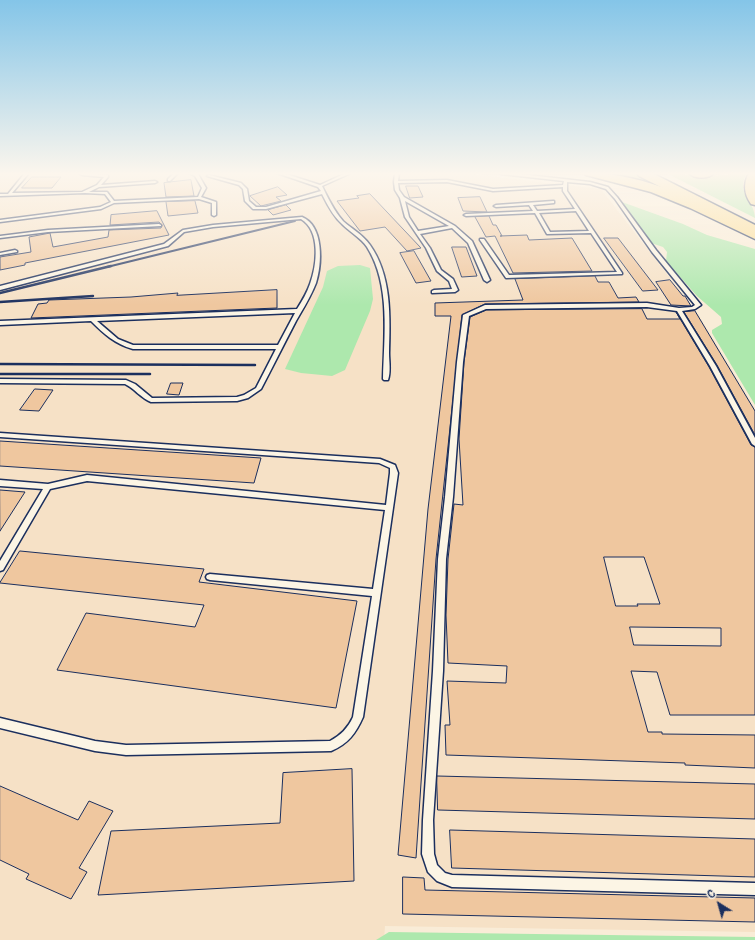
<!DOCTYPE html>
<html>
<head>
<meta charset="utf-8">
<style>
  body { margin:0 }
  #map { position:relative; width:755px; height:940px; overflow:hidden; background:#f9ecd7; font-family:Pangolin,sans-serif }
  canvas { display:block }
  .north { position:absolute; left:699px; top:884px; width:40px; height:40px; -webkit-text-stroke:3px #fcf5e5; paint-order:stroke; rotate:323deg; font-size:11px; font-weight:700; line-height:16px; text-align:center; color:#1b2f5e }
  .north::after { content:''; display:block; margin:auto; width:14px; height:18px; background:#1b2f5e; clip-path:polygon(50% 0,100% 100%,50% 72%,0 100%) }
</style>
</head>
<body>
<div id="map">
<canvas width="755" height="940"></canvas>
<div class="north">С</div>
</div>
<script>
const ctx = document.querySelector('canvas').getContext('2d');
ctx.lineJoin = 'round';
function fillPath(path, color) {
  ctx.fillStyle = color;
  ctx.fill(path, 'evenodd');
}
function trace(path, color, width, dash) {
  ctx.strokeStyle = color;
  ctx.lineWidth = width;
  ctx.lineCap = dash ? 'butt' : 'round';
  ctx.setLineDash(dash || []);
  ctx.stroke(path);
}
const built = new Path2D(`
  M0,173H464L601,189L698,314L755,409V932L385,926L384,940H0Z`);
const green = new Path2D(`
  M600,173H636L667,188Z
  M666,173L706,176L747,173C735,194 755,201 755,218Z
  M622,202L683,224L707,235L755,249V405L712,333V330L722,324L721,317L697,296L666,261L667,252L663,247L651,243Z
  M360,265L370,268L373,299L370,311L345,370L332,376L301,373L285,369L323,287L327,271L338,266Z
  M389,932L755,937V940H376Z`);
const building = new Path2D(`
  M32,177H61L52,188H22Z
  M191,180L194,196L166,197L164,183Z
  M406,186H418L423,197L410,198Z
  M278,187L287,195L276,197L281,201L261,206L250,196Z
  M370,194L421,248L407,251L385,227L360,231L337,201L359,198L357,196Z
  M480,197L487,212L463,211L458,198Z
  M195,201L198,213L168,216L166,202Z
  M286,205L291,210L273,215L268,210Z
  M157,211L169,235L25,263V265L0,270V257L31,252L29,237L50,233L53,247L108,237L109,230L161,228L162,225L159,222L110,225L111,215Z
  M489,216L493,225H496L502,236H500L527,235L529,240L572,238L592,271L513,273L495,236L486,237L475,217Z
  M604,238H618L658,290L643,291Z
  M452,247H466L477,276L462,277Z
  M414,251L431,281L416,283L400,253Z
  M595,276L598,282H609L618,298L636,297L639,302L485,304L462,315L436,559L416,858L398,855L428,509L451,316H435V303L523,300L515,279Z
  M670,280L683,296H685L691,306L671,305L656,282Z
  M277,290V308L31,318L38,304L47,303L49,300L131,297L178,293L177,295Z
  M642,309L647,319H680L676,312L709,367L751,445L755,447V715H670L657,672L631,671L648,732H662V734L755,735V768L685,765V763L446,755L445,725H450L447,681L506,683L507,666L448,663L446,615L448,559L454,504L463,505L459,439L464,362L470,317L486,310ZM604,557H644L660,604H637L638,606H616ZM630,627L721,628V646L634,645Z
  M695,311L755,411V435L717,365L684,312Z
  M171,383H183L179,395L167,394Z
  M35,389L53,390L39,411L20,410Z
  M0,441L77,446L261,458L254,483L0,466Z
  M0,490L25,492L0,531Z
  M20,551L204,569L199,582L357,601L336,708L57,670L86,613L195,627L204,605L0,583Z
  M352,769L354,881L98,895L111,831L280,823L283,773Z
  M437,776L755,784V819L438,810Z
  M0,786L78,820L89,801L113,811L79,868L87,872L71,899L26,879L29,874L0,860Z
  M450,830L755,839V877L452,868Z
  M403,877L424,878L425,890L755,898V922L403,914Z`);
const service = new Path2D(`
  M25,173H29L12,193L82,192L97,185L104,177L82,175L80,174L81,173L108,175V177L101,185L155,181L157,182L155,183L99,187L89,192H107L114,201L198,197L202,188L195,176L189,173L198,174L206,188L201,197L216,202V215L214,216L212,215V203L199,199L114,203L101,209L0,222V220L100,207L111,202L105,194L85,193L0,196V194H8Z
  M174,173H178L170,181H168V179Z
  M277,173H283L320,185L346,173H351L322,186C328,198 334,211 343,221C352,229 363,235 370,245C392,276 390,318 389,353C389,361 391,372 388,380H384L383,379C384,336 391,285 367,247C361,238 350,232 342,224C333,216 327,204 322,194L266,209H253L245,201L243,189L239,185L207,176L209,175L241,183L247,189L249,201L256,207H266L321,191L318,187Z
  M395,173H399L398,181L447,180L493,189L563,185L564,181L501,174L499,173H511L590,182L608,187L617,197L656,250L701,305L695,309L682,311L716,366L755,438V446L752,444L710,366L677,311L647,307L486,309L469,316L463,362L453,497L446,559L443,671L433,820L434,854L437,865L445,873L452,875L755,883V895L452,887L437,881L428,872L422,854L423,820L433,671L438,559L445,497L457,362L463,315L485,305L647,303L679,308L692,307L695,305L652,252L615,199L606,189L590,184L567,182V191L622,273V274L506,278L480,240V239H484L509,275L617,272L591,233L547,234L535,213L466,216L464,215L466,214L533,211L529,205L496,207L494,206L496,205L553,201H554V203L533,205L537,211L575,209L563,191V187L493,191L447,182L398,183L399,190L404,197L455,226L472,241L490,280L487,282L484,280L468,243L452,228L420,234L430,248L441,270L453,279L458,290L455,292L432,293V291L434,290L452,289L449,281L437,271L426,248L405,217L400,198L395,190L394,182ZM405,201L449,226L418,231L409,217ZM576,211L589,231L550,232L539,213Z
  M302,217C324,226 322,264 316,283C311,296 303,309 296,321C284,344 273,366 261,389L248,398L237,401L151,402C141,398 135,389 125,384L0,383V379L126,380L135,384L152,398L237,397L244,395L256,388L276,349H133C115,344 104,334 91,321L0,325V321L297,309C302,301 307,293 310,284C317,265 321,231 301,219L213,227L184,232L168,246L0,290V286L164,244L183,230L213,225ZM295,313L278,345H133L118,339L97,321Z
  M159,224L161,225V226L48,232L0,238V236L48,230Z
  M15,250L17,251V252L0,255V253Z
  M0,433L380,459L395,465L398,473L363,717C356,733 348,744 331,751L126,755L95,751L0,728V718L95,741L126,745L330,741C341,735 348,728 353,717L372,596L210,580L207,579L206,577L207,575L210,574L373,589L385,510L87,481L50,489L3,570L0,571V561L43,489L0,486V480L48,484L87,475L386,505L390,473V468L379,463L0,437Z`);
const primary = new Path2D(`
  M584,173C645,172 702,203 755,230V239L690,208L651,192L586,175Z
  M689,173H714C709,179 694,179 689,173Z
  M749,173H755V205L751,204C744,194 743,184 749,173Z`);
const trunk = new Path2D(`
  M637,173H652L755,225V235L639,176Z`);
const railFar1 = new Path2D(`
  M107,267L295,221`);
const rail = new Path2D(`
  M0,293L111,266
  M0,302L93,296
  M0,364L255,365
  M0,374H150`);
fillPath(built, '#f6e1c6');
fillPath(green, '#ade8ad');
fillPath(building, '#efc79f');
trace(building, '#1b2f5e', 1);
trace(service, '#1b2f5e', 3);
trace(primary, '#1b2f5e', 3);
trace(trunk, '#1b2f5e', 3);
fillPath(service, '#fcf5e5');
fillPath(primary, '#fbde96');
fillPath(trunk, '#fbde96');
trace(railFar1, '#1b2f5e', 2);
trace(rail, '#1b2f5e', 2.5);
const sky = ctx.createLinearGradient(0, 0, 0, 305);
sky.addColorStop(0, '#84c5e8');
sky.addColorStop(0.57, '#fcf6ed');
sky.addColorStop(1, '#fcf6ed00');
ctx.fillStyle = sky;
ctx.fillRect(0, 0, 755, 305);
</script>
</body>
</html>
